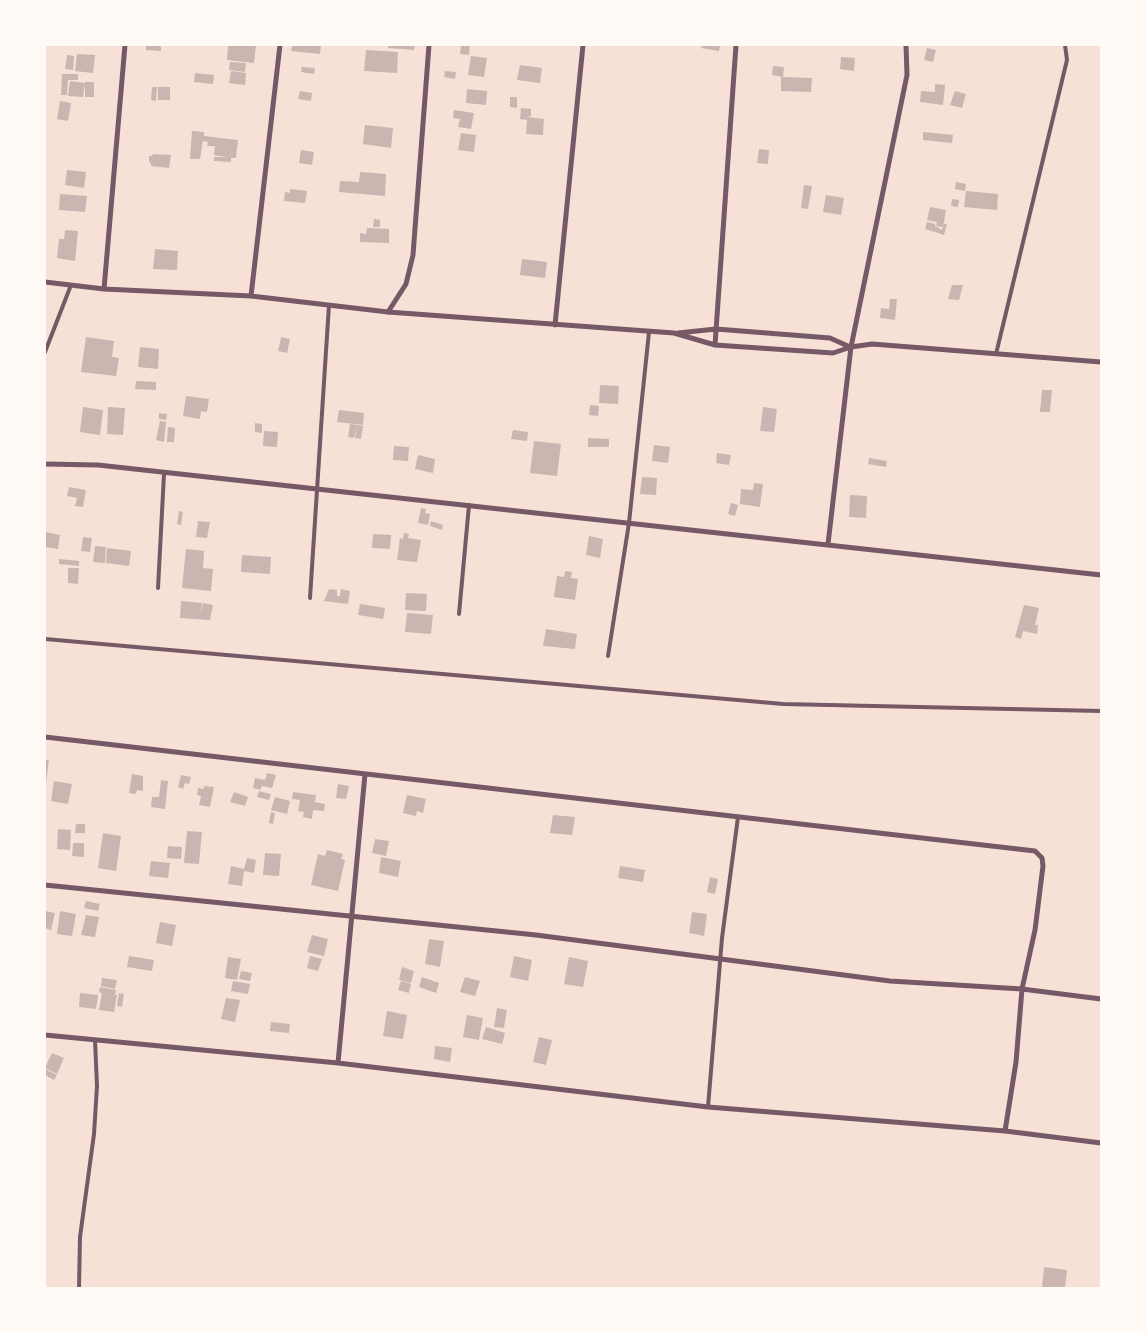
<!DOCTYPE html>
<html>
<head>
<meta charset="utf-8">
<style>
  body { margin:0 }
  #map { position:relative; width:1146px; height:1333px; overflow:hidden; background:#f7e1d7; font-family:Rubik,sans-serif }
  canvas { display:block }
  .frame { position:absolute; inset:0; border:46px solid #fffaf5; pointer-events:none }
</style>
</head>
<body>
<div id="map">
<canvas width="1146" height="1333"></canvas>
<div class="frame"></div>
</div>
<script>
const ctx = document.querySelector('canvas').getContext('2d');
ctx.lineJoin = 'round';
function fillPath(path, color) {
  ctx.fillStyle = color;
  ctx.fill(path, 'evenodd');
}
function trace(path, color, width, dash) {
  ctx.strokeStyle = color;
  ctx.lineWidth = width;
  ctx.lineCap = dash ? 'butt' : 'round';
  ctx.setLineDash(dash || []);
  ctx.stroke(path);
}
const building = new Path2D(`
  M146,45H161V51L146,50Z
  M228,45L256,46L254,63L227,60Z
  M292,45H321L320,54L291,51Z
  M388,45H415L414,50L388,48Z
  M461,45H470L469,55L460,54Z
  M702,45H720L719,51L701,48Z
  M927,48L936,50L933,62L924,60Z
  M366,50L398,52L397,73L364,71Z
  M77,54L95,55L93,73L75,71Z
  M67,55L74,56L73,70L65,69Z
  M471,56L487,58L484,77L468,75Z
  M841,57L855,58L854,71L840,69Z
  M230,62L246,63L245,72L229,70Z
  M520,65L542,68L540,83L517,80Z
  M773,66L784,67L783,77L772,75Z
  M302,67L315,68L314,74L301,72Z
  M231,71L246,73L245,85L229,83Z
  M445,71L456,72L455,79L444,77Z
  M195,73L214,75L213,84L194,82Z
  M62,74H78V80H65H68L67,95H61Z
  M781,77L812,78L811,92L781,91Z
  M70,81L85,83L83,97L68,96Z
  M85,82H94V97H85Z
  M935,84L945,85L943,105L920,102L921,91L935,92Z
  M152,87H157L156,101L151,100Z
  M158,87H170V100H158Z
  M467,89L487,91L486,105L466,103Z
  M300,91L312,93L311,101L298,99Z
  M955,91L966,94L962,108L950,105Z
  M510,97H517V108L510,107Z
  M60,101L71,103L68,121L57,119Z
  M521,108L531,109V116L527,117L544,119L543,135L526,134L527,120L520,119Z
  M454,110L474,113L471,129L458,127L460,119L453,118Z
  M365,125L393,128L391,148L363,144Z
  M192,131L204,132V136L238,140L236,158H231V162L214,161V157H227L214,155L215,146H207L208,142L203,141L200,159H190Z
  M923,132L953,135L952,143L923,140Z
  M461,133L476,135L474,152L458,150Z
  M759,149L769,150L768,164L757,163Z
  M301,150L314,152L312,165L299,163Z
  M153,154L171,155L169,168L151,166V163L149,162V156H152Z
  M67,170L86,172L84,188L65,185Z
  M360,172L386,174L385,196L339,192L340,181L359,182Z
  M956,182L966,184L965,191L955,189Z
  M804,185L812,186L808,209L801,208Z
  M290,189L307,191L305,203L284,201L285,192L290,193Z
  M966,191L998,194L997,210L964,207Z
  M60,194L87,196L85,212L59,210Z
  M826,195L844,198L841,215L823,212Z
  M952,199L959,200L958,207L951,206Z
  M930,207L946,210L943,227L936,226L937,222L927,220Z
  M374,219L380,220V227H373Z
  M927,222L935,224V226L942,230L944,224H947L944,235L925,229Z
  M367,228L389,229V243L360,242V233L366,234Z
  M65,230L78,231L75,261L57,258L59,239H64Z
  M155,249L178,251L177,270L153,269Z
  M522,259L547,262L545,278L520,275Z
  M952,285H963L959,300L948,299Z
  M890,299H897L895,320L880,318L881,308L889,309Z
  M86,337L114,341L112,357L119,358L116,376L81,372Z
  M281,337L290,339L287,353L278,351Z
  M140,347L159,349L158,369L138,367Z
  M136,381L156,382V390L135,389Z
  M600,385L619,386L618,404L599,403Z
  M1042,390H1052L1050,412H1040Z
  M186,396L209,399L207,412L201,411L200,419L183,416Z
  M590,405L599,406L598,416L589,415Z
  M83,407L103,410L100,435L80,432Z
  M108,407L125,408L123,435L107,434Z
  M763,407L777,409L774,432L760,431Z
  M339,410L364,413L363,425L337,422Z
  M159,413L167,414L166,420L159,419Z
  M160,421L166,422L164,442L156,440Z
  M255,423L262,424V433L255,432Z
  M350,424L357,425L354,438L348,437Z
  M357,425L363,426L361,439L355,438Z
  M168,427L175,428L174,442H167Z
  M513,430L528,432L527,441L511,439Z
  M264,431L278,432L277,447L263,446Z
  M588,438L609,439V447H588Z
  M534,441L561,444L557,476L530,473Z
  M654,445L670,447L668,463L652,461Z
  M394,446L409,447L408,461L393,460Z
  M717,453L731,455L729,465L716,463Z
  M418,455L435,459L433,473L415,469Z
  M869,458L887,461L886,467L868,464Z
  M642,477L657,478L656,495L640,494Z
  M754,483L763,484L760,507L740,504L741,489L753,490Z
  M69,487L86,490L83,507L75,506L77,498L67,496Z
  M850,495L867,496L866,518L849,517Z
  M731,503L738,505L735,516L728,514Z
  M421,508L426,509L425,513L430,514L428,525L418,523Z
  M179,511L183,512L181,525L177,524Z
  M198,521L210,522L207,538L196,537Z
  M431,521L443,525L442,530L430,526Z
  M45,532L60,535L58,549L45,547Z
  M404,533L409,534L408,538L421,540L417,562L397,560L400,538L403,539Z
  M373,534L391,535L390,549L372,548Z
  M589,536L603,539L600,558L586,555Z
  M83,537L92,538L90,552L81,551Z
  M95,546L106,547L105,563L93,562Z
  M107,548L131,551L129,566L106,563Z
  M186,549L204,551L203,568L213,569L211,591L182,588Z
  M242,555L271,557L270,574L241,572Z
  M59,559L79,561V566L59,564Z
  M68,568H79L78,584L68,583Z
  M565,571L572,572L571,578L578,579L575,600L554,597L557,576L564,577Z
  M329,589L337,590V596H340L341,589L350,591L348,604L324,601Z
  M406,593L427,594L426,611L405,610Z
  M181,601L202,603L201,615L203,603L213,605L210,620L180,618Z
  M360,604L385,608L383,619L358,615Z
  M1024,605L1039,608L1035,625H1038L1037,634L1023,631L1021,639L1015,637Z
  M407,613L433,615L431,634L405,632Z
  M546,629L577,634L575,649L543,646Z
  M45,760H49L46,783H45Z
  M267,773L276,775L272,788L262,786L260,790L253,788L255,778L265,780Z
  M132,774L143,776V791L137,790L136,794L129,793Z
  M181,775L191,777L189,784L185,783L183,789L178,787Z
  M161,780L168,781L165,809L151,807L152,797H159Z
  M54,781L72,784L68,804L51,801Z
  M338,784L349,786L346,799L336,798Z
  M204,786L214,787L210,807L199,805L201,796L197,795L198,788L204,789Z
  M259,791L271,794L269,800L257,797Z
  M234,792L248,797L245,806L230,802Z
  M293,792L316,795L315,802L325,804L324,811L313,810L312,819L303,817L304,812L298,811L300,800L292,799Z
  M407,795L426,799L423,813L417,811L416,816L403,813Z
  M275,797L290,801L287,814L271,810Z
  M271,812L275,813L273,824L269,823Z
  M553,815L575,817L572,835L550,833Z
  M76,824H85V833H75Z
  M58,829L71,830L70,850L57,849Z
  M187,831L202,832L199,864L184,863Z
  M103,833L121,836L116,871L98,868Z
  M375,839L389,841L386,856L372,853Z
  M73,843H84V857L72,856Z
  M168,846L182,847L181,859L167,858Z
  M327,850L343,854L341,859L345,860L338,891L311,885L318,854L325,856Z
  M265,853L281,854L279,876L263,875Z
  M381,857L401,861L398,877L379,873Z
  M247,858L256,860L254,873L244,871L242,886L228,884L231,866L244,869Z
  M151,861L170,863L168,878L149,876Z
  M620,866L645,870L643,882L618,878Z
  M710,877L718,879L715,894L707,892Z
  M86,901L100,904L98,911L84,908Z
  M45,911L55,913L51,930L45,928Z
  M60,911L76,914L72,936L57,934Z
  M692,912L707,914L704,936L689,933Z
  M86,915L99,917L95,937L81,935Z
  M160,922L176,925L172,946L156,943Z
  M312,935L328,939L324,956L307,952Z
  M429,939L444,941L440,967L425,964Z
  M129,956L154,960L152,971L127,967Z
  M310,956L322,959L318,971L307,968Z
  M514,956L532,960L528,981L510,977Z
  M228,957L241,959L237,980L225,978Z
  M569,957L588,961L583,987L564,984Z
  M402,967L414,971L411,983L399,980Z
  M241,971L252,973L250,981L239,979Z
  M422,977L439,983L436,993L419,987Z
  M465,977L480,981L475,996L460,992Z
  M102,978L117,980L115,989L101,986Z
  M233,981L250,984L248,994L231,991Z
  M401,981L411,984L409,993L398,990Z
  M100,987L116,990L115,995H117L114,1012L99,1010L102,993L99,992Z
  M80,993L98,995L96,1009L79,1007Z
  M119,993L124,994L122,1007L117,1006Z
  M226,998L240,1000L235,1022L221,1019Z
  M497,1008L507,1010L504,1028L494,1027Z
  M387,1011L407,1015L403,1039L383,1036Z
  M467,1015L483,1018L479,1040L463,1037Z
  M271,1022L290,1024L289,1033L270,1031Z
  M486,1027L505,1033L502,1044L482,1039Z
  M539,1037L552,1040L546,1065L533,1062Z
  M435,1046L452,1048L450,1062L434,1059Z
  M52,1053L64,1058L57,1074L45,1068Z
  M45,1069L57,1075L54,1080L45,1075Z
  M1044,1267L1067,1270L1065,1288H1042Z`);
const service = new Path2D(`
  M45,352L71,285
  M996,354L1067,60L1065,45
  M158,588L164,474
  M310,598L329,305
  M459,614L469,505
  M45,639L783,704L1101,711
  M608,656L629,523L649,332
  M708,1107L722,938L738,817
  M79,1288L80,1237L94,1134L97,1086L95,1040`);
const minor = new Path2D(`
  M45,282L104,289L251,296L388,312L674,333L715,345L833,353L851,347L872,344L1101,362
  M104,289L125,45
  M251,296L280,45
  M388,312L406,284L413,255L429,45
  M555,325L583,45
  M678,333L716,329L830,338L850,347
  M715,345L736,45
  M45,464L98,465L1101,575
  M828,544L851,347L907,75L906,45
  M45,737L1035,851L1042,858L1043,866L1035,930L1022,989L890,981L536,935L45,885
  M45,1035L338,1063L708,1107L1005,1131L1101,1143
  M338,1063L365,774
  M1005,1131L1016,1062L1022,989L1101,999`);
fillPath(building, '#ccb4b1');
trace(service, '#755966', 4);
trace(minor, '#755966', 5);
</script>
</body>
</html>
